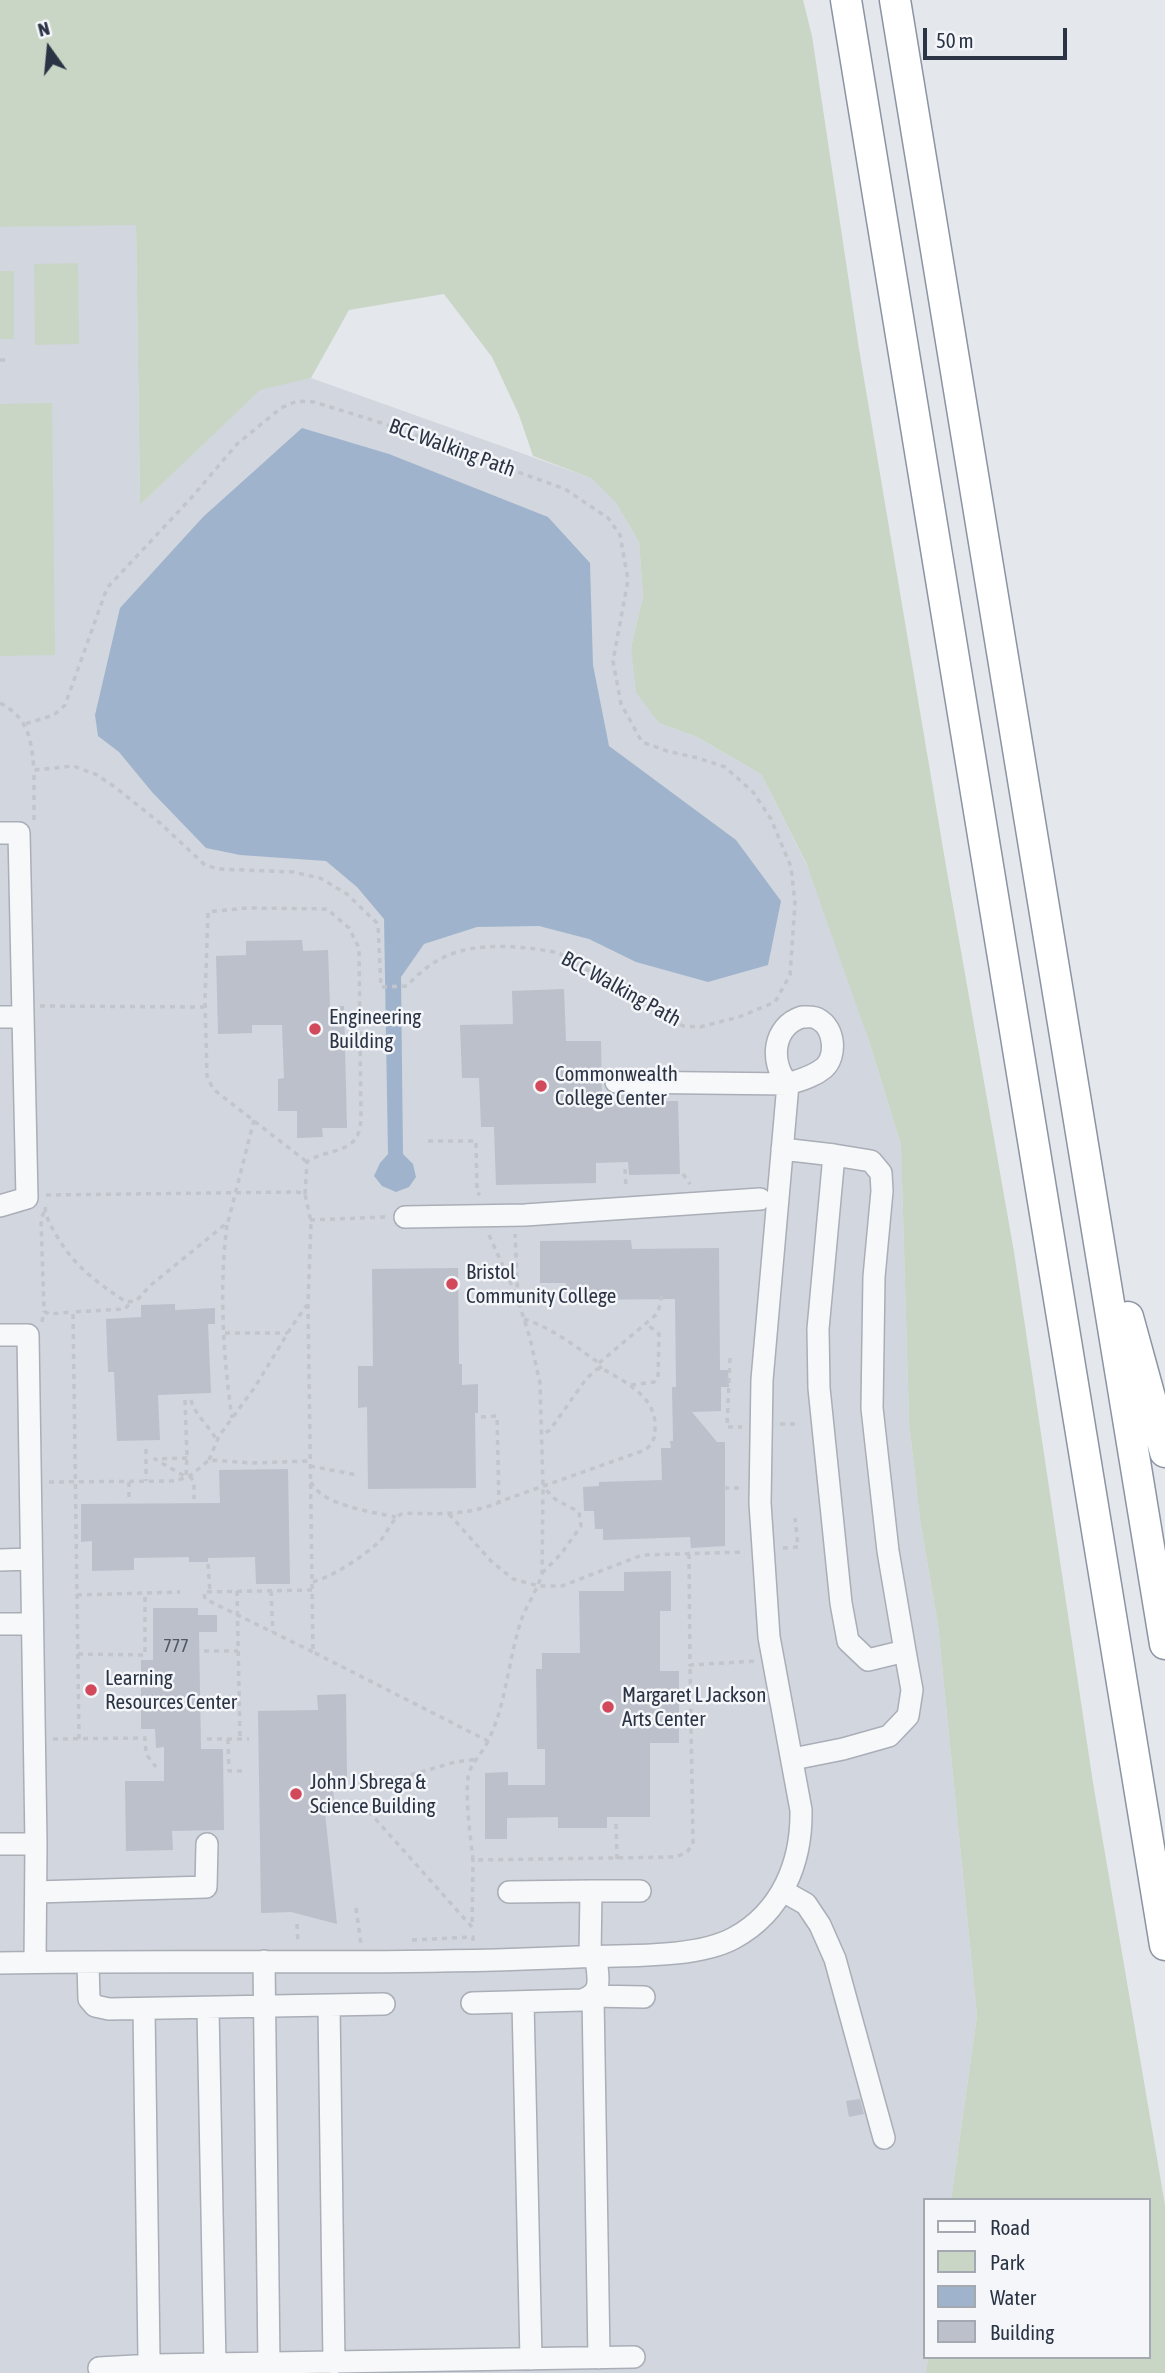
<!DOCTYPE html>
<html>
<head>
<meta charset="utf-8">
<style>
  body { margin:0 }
  #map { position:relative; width:1165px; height:2373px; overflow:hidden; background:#e4e7ec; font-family:"Asap Condensed",sans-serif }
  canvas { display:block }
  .legend { position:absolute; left:923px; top:2198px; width:228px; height:161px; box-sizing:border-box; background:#f4f6f9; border:2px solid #a4a8b1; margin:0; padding:9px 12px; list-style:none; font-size:21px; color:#2b3445 }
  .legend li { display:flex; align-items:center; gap:14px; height:35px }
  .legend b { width:35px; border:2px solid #a4a8b1 }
  .north { position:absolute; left:14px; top:14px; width:70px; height:70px; -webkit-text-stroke:5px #f4f6f9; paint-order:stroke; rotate:345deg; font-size:19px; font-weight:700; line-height:28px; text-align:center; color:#2b3445 }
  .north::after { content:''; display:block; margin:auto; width:24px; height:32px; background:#2b3445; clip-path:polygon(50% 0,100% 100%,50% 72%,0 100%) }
  .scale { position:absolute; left:923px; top:28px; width:144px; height:32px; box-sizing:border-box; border:4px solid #2b3445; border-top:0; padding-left:9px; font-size:21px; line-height:24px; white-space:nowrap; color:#2b3445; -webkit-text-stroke:5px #f4f6f9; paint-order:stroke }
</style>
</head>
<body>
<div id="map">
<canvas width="1165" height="2373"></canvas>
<ul class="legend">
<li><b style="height:9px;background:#f7f8fa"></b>Road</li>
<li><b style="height:19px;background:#c9d6c5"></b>Park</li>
<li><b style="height:19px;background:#9fb4cc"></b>Water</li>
<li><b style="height:19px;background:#bbc0ca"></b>Building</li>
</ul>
<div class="north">N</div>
<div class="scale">50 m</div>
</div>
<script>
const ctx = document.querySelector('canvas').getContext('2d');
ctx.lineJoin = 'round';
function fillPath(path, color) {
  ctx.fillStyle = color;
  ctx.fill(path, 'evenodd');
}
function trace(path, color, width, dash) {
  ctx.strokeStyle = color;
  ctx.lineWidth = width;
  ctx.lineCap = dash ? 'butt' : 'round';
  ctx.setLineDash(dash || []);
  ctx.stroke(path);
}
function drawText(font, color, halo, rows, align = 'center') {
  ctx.font = font + ' "Asap Condensed",sans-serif';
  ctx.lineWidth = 5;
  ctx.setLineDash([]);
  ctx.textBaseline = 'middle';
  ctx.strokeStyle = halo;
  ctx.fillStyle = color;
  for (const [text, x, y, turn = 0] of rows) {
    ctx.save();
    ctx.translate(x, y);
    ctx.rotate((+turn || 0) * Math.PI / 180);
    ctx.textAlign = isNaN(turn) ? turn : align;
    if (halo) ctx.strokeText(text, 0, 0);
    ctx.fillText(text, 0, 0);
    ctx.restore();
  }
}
const built = new Path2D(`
  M136,224L140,505L260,389L311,378L591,478L616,503L639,542L643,597L631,647L659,723L697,737L761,774L828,908L901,1145L909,1422L920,1520L938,1625L977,2016L951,2200H925V2357H928L926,2373H0V227Z`);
const green = new Path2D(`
  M0,0H803L812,36L859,349L946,866L1014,1252L1093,1783L1165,2205V2373H926L928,2357H1149V2200H951L977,2016L938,1625L920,1520L909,1422L901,1145L869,1041L807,865L761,774L697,737L659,723L636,692L631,647L643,597L639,542L616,503L591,478L533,456L519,415L492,357L444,294L349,310L311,378L260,390L140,505L136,225L0,227Z
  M78,263L79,344L35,345L34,264Z
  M0,271H14V339H0Z
  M52,403L55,655L0,656V404Z`);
const water = new Path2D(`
  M302,428L389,454L548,517L590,563L593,665L609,746L736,840L781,901L768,965L708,982L636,962L589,939L539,926L477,927L424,944L401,977L403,1154L413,1164L416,1177L409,1187L396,1192L382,1186L374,1176L380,1163L388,1154L384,919L357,887L326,861L240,855L206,848L152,792L119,752L98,736L95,715L120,608L203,517Z`);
const building = new Path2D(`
  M302,940L303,951L328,950L330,1007L344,1006L347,1128H322L323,1137L297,1138V1111H278V1079L284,1078L282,1025H252V1033L218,1034L216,956L246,955V941Z
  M564,989L566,1041H601L602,1095H626L627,1102L678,1101L680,1174L629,1175L628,1162L596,1163V1183L496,1185L494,1127H481L479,1078H462L460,1025L513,1024L512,991Z
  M631,1240L632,1249L719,1248L720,1370H728L729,1387H721V1411L692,1412L717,1442H725V1546L691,1548L690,1537L603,1540V1529H595L594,1511H584L583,1487L599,1486V1482L662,1480L661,1448H671L670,1441H673L672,1387H676L675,1299L574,1300V1293H566V1283H540V1241Z
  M458,1268L459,1364H462V1385L478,1384V1413H475L476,1488L368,1489L367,1407L358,1408V1366H373L372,1269Z
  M175,1304V1310L215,1308V1324H208L211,1393L158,1395L160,1440L117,1441L114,1372H108L106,1319L141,1317V1305Z
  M288,1469L290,1584H256L255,1557L208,1558V1562H189V1557L134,1558V1570L92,1571V1541L81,1542V1504L220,1503L219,1470Z
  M671,1571V1611H660V1671H679V1743H650V1817H607V1828H558V1817L507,1818V1839H485V1773L508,1772V1785H545V1749H537L536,1669H542V1653H580L579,1591H624V1572Z
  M153,1608H198V1615H217V1632H199L201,1749H223L224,1830L172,1831L173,1850L126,1851L125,1781H164V1747L156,1748L155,1729H141V1660H153Z
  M346,1694L347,1777L333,1776L334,1812L325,1813L337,1924L291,1912L261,1913L258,1711L318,1710L317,1695Z
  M860,2099L864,2114L849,2117L846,2101Z`);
const path = new Path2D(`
  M0,360H10
  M0,703C30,719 31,740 34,770L73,766L95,774L115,787L160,823L205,865L218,869L293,872L320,878L347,894L378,924L381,987L407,986C421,970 440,956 461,951C487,943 532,947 559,953L683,1026L700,1027L739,1017L775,1002L790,975L795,903L791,867L771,819L753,792L725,767L698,758L667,751L642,742L621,704L613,661L628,580L620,535L608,518L565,489L385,424L314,402L297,401L281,408L237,444L192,497L107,588L65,705L54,715L25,724
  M34,820V770
  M40,1006L204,1007
  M428,1141H476L477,1192L480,1195
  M625,1169L626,1188
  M683,1174L690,1184
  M305,1194L307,1162C321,1151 346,1153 356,1138C359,1134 360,1126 361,1121L359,948L349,928L327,909L247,908L208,912L205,1000L207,1076L213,1089L307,1162
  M46,1195L297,1192L305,1194L311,1222L308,1304L313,1652L488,1741C507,1703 508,1658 522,1618C528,1603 538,1589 542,1573L543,1487L540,1383L530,1338L518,1300L515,1234
  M45,1207C46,1219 52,1228 58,1238C76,1268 98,1283 126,1302L136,1301L151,1285L228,1222L254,1120
  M44,1212L41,1219L44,1311L49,1314L73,1312
  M310,1220L385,1217
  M227,1225C219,1287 223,1355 232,1418
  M489,1235L516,1295
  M524,1319C552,1328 575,1346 599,1363L601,1369
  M42,1322L44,1311
  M225,1333H288
  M730,1358L727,1427H742
  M599,1363L657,1314L661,1302V1293
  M631,1385L654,1382L658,1378L659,1334L648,1325
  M185,1400L187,1455L186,1477L155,1459L187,1458
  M191,1400C195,1416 210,1426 217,1441
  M481,1417L497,1416L499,1502
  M780,1424H798
  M146,1449V1481
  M209,1460L219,1436L255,1387L292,1326L307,1305
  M310,1466L357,1475
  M190,1476L194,1482V1499
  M49,1482L175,1481L190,1476L209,1460L252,1463L309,1461
  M129,1482V1499
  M311,1482C321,1505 372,1512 396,1517
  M724,1488H743
  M449,1514L491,1561L513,1579L539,1586H562L642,1555L745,1552
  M783,1548L798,1547L795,1518
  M689,1554L690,1665L756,1661
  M208,1564L210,1592
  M542,1573L561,1554L581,1526L579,1512L555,1499L545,1489
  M313,1582C335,1575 361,1558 379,1542C388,1533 390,1520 403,1513C438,1514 471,1516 504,1500L645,1450C655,1442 655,1436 655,1425C655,1396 625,1382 603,1369H597L586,1379L550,1430L542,1435
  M312,1590L204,1592L205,1599L313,1652
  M237,1591L240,1740
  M271,1591L273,1632
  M77,1595L180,1592
  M204,1651H238
  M78,1654L145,1655V1593
  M53,1739L145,1738L146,1754L156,1767
  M79,1739L73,1312L125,1309L130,1303
  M207,1739H249
  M228,1739L229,1771H245
  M488,1741C483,1752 475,1759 470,1770C463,1784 471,1842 473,1860L676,1857L687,1852L693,1844L690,1665
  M363,1789L455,1762L478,1759
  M362,1804L472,1927L473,1860
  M616,1824L617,1859
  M356,1908L361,1944
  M297,1924L298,1943
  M412,1940L473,1937V1943`);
const minor = new Path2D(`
  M0,833H19L27,1198L0,1206
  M0,1017H21
  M802,1017C807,1017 814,1016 818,1019C835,1028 837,1056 824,1068C813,1077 800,1080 788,1084C769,1062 773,1026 802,1017Z
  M782,1149L834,1155L818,1329L819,1388L841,1603L848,1641L868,1660L905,1651L888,1551L872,1408L874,1277L882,1191L881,1173L871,1161L834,1155
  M405,1217L525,1215L760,1199
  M0,1335H28L36,1844L35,1962
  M0,1560L30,1559
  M0,1624H31
  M793,1759L843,1749L889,1736L908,1716L912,1690L905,1651
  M0,1844H36
  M591,1891H640
  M783,1891L806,1904L820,1925L835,1959L884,2138
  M36,1892L206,1887L207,1844
  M509,1892L591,1891L590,1957
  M264,1961L269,2364
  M0,1963C192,1959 386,1966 577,1957C621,1955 696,1959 734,1938C782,1912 802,1862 801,1810L769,1637L760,1503L762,1380L788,1084L616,1082
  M88,1963L89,1999L95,2006L109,2009L384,2004
  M523,2002L531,2359
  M472,2003L582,2000C605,1992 597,1977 596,1956
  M329,2006L334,2363
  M208,2008L215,2365
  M144,2009L149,2358L153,2365L634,2357
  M599,2358L593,1996L644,1997
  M99,2368L153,2365`);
const highway = new Path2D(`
  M846,0L1165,1945
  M895,0L1165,1644
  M1128,1317L1165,1452`);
const markers = [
  [315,1029,7,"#d1495b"],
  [541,1086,7,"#d1495b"],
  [452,1284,7,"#d1495b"],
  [91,1690,7,"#d1495b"],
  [608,1707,7,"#d1495b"],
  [296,1794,7,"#d1495b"]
];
const numberNames = [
  ["777",176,1646]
];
const streetNames = [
  ["BCC Walking Path",452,448,20],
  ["BCC Walking Path",621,989,29]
];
const poiNames = [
  ["Engineering",329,1017],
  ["Building",329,1041],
  ["Commonwealth",555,1074],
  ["College Center",555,1098],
  ["Bristol",466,1272],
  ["Community College",466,1296],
  ["Learning",105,1678],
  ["Resources Center",105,1702],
  ["Margaret L Jackson",622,1695],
  ["Arts Center",622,1719],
  ["John J Sbrega &",310,1782],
  ["Science Building",310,1806]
];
fillPath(built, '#d2d6de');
fillPath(green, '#c9d6c5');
fillPath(water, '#9fb4cc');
fillPath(building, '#bbc0ca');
trace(minor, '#a9aeb7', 24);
trace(highway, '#8b94a3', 33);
trace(path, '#c2c5cb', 3.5, [5, 5]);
trace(minor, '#f7f8fa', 21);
trace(highway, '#fff', 30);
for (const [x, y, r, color] of markers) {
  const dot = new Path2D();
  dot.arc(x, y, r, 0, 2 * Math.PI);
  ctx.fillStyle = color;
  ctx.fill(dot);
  trace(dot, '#f4f6f9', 2.5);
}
drawText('18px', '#4f5766', null, numberNames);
drawText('21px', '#2b3445', '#f4f6f9', streetNames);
drawText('21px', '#2b3445', '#f4f6f9', poiNames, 'left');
</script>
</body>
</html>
